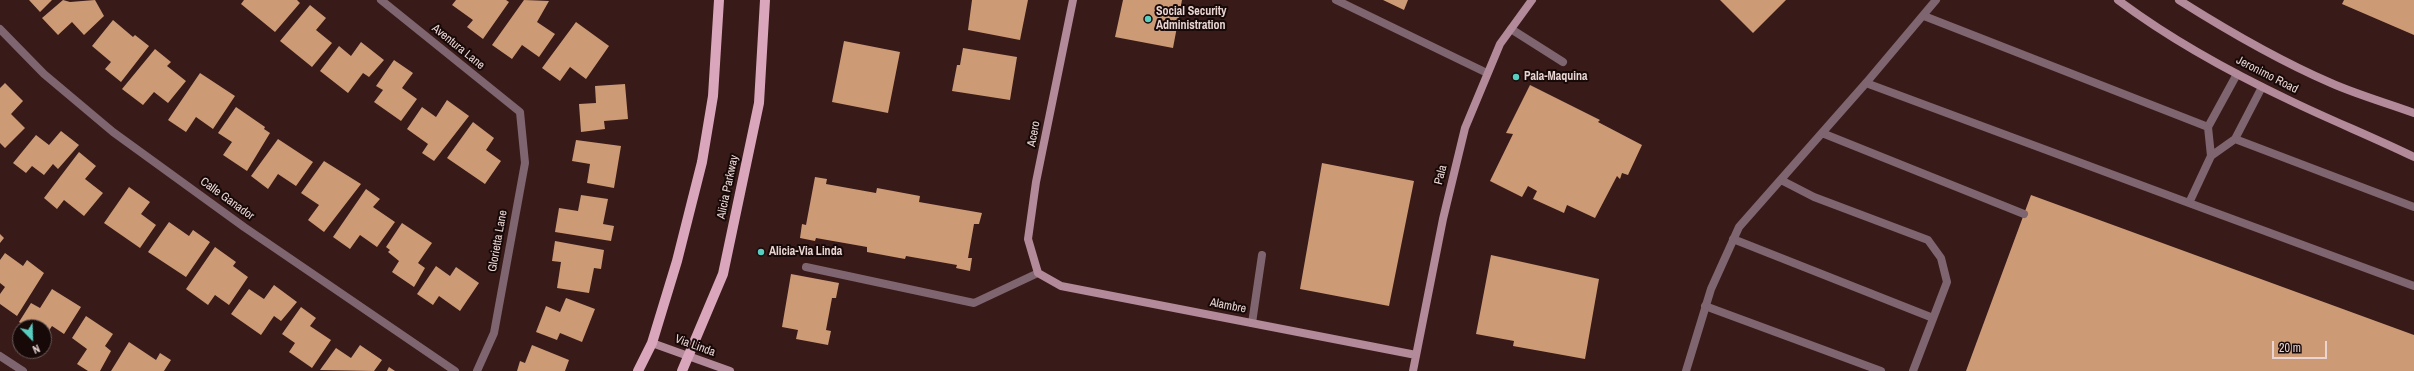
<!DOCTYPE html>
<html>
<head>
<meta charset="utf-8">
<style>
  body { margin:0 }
  #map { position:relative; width:2414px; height:371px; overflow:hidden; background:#381a18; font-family:"Archivo Narrow",sans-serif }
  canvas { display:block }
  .north { position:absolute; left:12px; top:319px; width:40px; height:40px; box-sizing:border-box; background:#160908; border:1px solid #6b5b59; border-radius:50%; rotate:157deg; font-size:11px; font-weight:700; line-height:16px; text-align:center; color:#ead5d3 }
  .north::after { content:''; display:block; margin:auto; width:14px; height:18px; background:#58cec1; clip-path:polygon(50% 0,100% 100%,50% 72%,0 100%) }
  .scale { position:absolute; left:2272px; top:341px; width:55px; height:18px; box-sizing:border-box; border:2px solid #ead5d3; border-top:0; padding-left:5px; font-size:12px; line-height:14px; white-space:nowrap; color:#ead5d3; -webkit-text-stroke:3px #160908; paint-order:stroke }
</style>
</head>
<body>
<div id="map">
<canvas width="2414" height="371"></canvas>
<div class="north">N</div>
<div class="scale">20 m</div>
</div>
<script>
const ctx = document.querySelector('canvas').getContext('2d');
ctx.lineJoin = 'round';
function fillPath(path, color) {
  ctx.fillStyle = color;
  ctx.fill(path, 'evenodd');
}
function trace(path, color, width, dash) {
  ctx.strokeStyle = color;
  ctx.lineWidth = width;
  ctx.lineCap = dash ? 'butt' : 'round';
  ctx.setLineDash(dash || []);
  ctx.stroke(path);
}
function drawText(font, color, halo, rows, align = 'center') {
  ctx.font = font + ' "Archivo Narrow",sans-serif';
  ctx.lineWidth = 4;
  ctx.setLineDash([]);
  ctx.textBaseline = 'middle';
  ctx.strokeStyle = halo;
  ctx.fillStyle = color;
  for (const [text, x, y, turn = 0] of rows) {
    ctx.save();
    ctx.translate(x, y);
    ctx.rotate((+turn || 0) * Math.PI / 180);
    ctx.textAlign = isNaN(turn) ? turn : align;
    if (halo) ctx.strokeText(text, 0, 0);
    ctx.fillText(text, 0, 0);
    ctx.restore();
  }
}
const building = new Path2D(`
  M29,0H52L40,12Z
  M63,0L70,2L95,0L104,16L84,35L72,22L58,35L42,18Z
  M244,0H297L300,3L275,32L241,4Z
  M456,0H506L509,2L483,39L467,27L473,20L452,5Z
  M524,0L549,1L537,22L555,34L539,57L522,45L512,59L492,45Z
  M972,0H1028L1020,40L968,30Z
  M1123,0H1182L1173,48L1115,37Z
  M1383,0H1408L1404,10Z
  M1720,0H1786L1753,33Z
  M2344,0H2414V35L2342,4Z
  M310,5L326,18L316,30L332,43L312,67L280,41Z
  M113,20L133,37L135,35L149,46L121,82L105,69L111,62L92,46Z
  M576,22L609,46L586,79L570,67L560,81L542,68Z
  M844,41L900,52L888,113L832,102Z
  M361,42L384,60L369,77L363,73L348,93L320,71L339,46L351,56Z
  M963,48L1017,57L1010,100L952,91L957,65H960Z
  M155,49L171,62L167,66L186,81L168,103L154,92L143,105L122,89Z
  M394,60L413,73L402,88L417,99L401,121L374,102L383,90L376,86Z
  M200,73L235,96L213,129L196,117L186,132L168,120Z
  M5,83L23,101L11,114L25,128L5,148L0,143V88Z
  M625,84L628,119L604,121L605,129L581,132L579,104L596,103L595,86Z
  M1530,85L1600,120L1598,122L1642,145L1628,175L1622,173L1620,179L1617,176L1595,218L1567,205L1564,213L1533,199L1537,191L1528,186L1522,197L1490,181L1513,134L1506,133Z
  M447,100L469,116L434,161L422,153L428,144L407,129L422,107L436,117Z
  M236,107L265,127L264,129L270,133L247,171L223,155L232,142L218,133Z
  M473,122L494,138L486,150L501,161L485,184L447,158Z
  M61,131L79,145L58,169L53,164L44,175L32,166L26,173L13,163L36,135L49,145Z
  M278,139L313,162L296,186L278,174L268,189L251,176Z
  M576,140L621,146L614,188L587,183L590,164L572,161Z
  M79,152L96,166L85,179L103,193L84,216L64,200L57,209L44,198Z
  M324,161L361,184L324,232L308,220L319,205L301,193Z
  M1322,163L1414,181L1389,306L1300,289Z
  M815,177L827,179L826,184L876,193L877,188L920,196L919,202L982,213L979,224H974L968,258H972L970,271L956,268L957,265L906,256L905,259L867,252V247L816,238L815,241L800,238L802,224L806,225Z
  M129,187L150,202L141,214L156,225L140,248L104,223Z
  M366,189L380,199L373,207L395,222L377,247L360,235L350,249L333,237Z
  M581,195L608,199L603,224L614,226L611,241L555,232L559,208L578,211Z
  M2031,195L2414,335V371H1966Z
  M169,222L189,236L193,230L210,242L186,277L148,252Z
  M402,223L432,243L418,263L425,268L414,287L392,272L399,261L388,252L390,250L386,247Z
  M0,234L4,238L0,243Z
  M555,241L604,250L601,269L594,268L589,293L557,288L561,262L552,261Z
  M215,247L236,262L233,266L248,277L229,305L215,295L208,305L186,289Z
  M5,253L23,266L27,260L44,273L17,316L0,304V294L5,287L0,283V260Z
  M1491,255L1599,279L1585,359L1513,346L1514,341L1476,334Z
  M436,266L450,276L456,267L479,283L460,311L439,296L433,305L417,294Z
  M791,274L839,283L836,298H832L826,330L831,331L828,345L796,339L798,330L782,327Z
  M274,285L297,302L281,321L274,316L261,335L231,314L249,289L264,299Z
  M52,289L81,307L64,334L52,326L44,338V327H27L19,322L31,303L40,308Z
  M566,298L595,309L582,342L560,333L557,340L536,332L546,306L560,312Z
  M301,307L316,318L310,326L331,340L312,368L289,352L295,343L282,334Z
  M86,316L113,334L105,346L111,351L100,371H88L77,364L87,349L72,338Z
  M129,342L156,360L160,353L171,360L164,371H111Z
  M360,345L382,360L374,371L320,370L336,348L351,358Z
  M532,345L569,360L565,371H517L520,361L525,363Z
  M389,367L395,371H387Z`);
const lane = new Path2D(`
  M1336,0L1487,73
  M1924,16L2208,127
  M1511,29L1563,62
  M1866,83L2189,203L2211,156L2208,127L2237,74
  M1822,133L2024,214
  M2235,139L2414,207
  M2211,156L2235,139L2262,87
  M1781,180L1814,197L1928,240L1941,258L1947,282L1913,371
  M2189,203L2414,286
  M1733,239L1933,318
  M806,267L974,303L1038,273
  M1705,306L1881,371
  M1252,323L1262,255
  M1686,371L1711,289L1739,227L1866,83L1936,0`);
const street = new Path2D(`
  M381,0L520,112L525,163L494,333L477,371
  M0,29L44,74L113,132L244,227L455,371
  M0,356L23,371`);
const secondary = new Path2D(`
  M1073,0L1036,182L1028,239L1038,273L1061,286L1416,355
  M2118,0C2170,39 2230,72 2289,100C2330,120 2373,137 2414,157
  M2179,0C2228,31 2278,60 2331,83C2358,95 2387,103 2414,113
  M652,343L730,371
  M1413,371L1443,219L1465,128L1500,44L1532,0`);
const primary = new Path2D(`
  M638,371L652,343L677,261L702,162L713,96L719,0
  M682,371L723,274L759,103L765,0`);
const markers = [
  [1148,19,4,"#58cec1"],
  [1516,77,4,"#58cec1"],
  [761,252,4,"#58cec1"]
];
const poiNames = [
  ["Social Security",1156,12],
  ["Administration",1156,26],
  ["Pala-Maquina",1524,77],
  ["Alicia-Via Linda",769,252]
];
const streetNames = [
  ["Aventura Lane",458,47,39],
  ["Jeronimo Road",2267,75,27],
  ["Acero",1034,134,-79],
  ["Pala",1441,175,-76],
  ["Alicia Parkway",728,187,-78],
  ["Calle Ganador",227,199,36],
  ["Glorietta Lane",498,241,-80],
  ["Alambre",1228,306,11],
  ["Via Linda",695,346,20]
];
fillPath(building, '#cd9a76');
trace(lane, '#7e656f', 8);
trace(street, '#7e656f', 8);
trace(secondary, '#b28a9a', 8);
trace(primary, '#daa6bb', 10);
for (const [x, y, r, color] of markers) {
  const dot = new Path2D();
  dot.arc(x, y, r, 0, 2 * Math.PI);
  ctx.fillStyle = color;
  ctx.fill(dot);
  trace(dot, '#160908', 1.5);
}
drawText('bold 12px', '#ead5d3', '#160908', poiNames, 'left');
drawText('12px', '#ead5d3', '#160908', streetNames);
</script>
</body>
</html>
